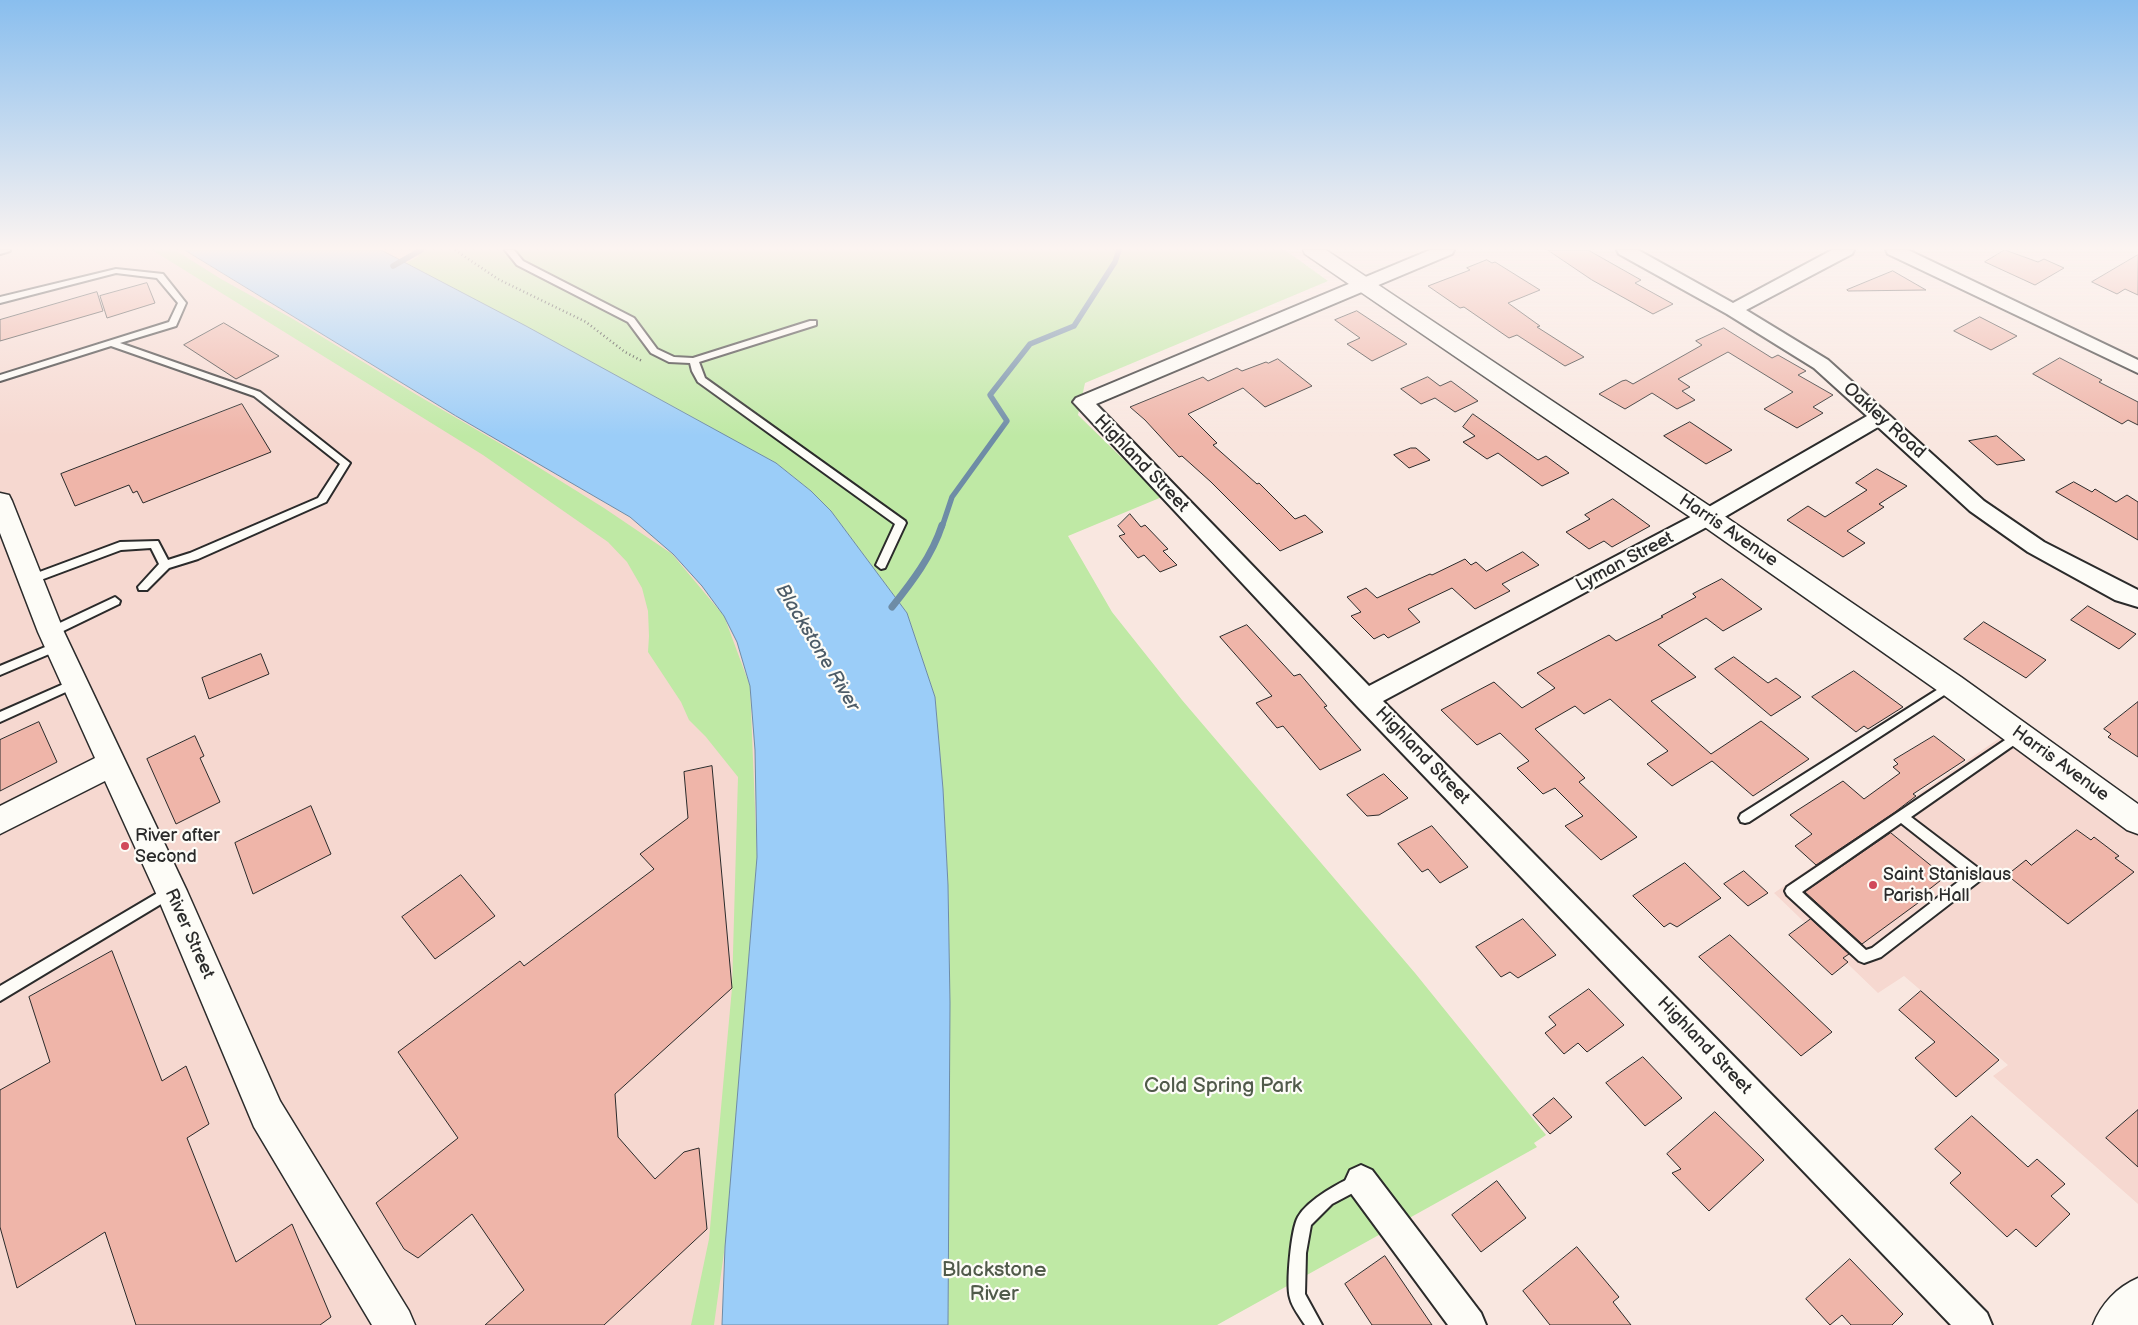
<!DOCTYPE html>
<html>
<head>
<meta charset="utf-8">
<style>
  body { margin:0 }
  canvas { display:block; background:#f9e7e0 }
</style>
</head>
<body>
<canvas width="2138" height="1325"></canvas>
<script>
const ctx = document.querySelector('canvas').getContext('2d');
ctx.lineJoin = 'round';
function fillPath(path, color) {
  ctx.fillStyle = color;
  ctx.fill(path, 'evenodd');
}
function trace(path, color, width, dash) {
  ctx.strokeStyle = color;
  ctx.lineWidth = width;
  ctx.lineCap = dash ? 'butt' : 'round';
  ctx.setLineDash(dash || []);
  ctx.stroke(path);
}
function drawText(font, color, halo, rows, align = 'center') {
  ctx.font = font + ' "Balsamiq Sans",sans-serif';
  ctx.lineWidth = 4.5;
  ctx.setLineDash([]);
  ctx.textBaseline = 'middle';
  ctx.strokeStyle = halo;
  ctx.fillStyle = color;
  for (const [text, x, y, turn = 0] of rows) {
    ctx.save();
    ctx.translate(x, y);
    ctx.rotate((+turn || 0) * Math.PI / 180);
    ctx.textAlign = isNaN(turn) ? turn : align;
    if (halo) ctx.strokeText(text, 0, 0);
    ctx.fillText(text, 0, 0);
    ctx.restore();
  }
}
const built = new Path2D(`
  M0,250H185L456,416L630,517L673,554L702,586L724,616L737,642L750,686L755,750L757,857L725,1247L722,1325H0Z
  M381,250H430L406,263Z
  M2010,731L2138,825V1204L1993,1076L2008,1065L1904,976L1878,993L1774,893Z`);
const green = new Path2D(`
  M152,250H175L221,279L293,319L417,395L506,447L604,508L672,554L724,616L750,686L757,857L726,1238L714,1325H691L709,1239L732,988L738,777L706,737L689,720L681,702L648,652L649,636L648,611L642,588L627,562L608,542L483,455Z
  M412,250H1285L1328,281L1085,383L1078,415L1162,497L1068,536L1112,612L1182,700L1415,973L1546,1135L1534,1143L1537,1147L1217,1325H948L950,1003L948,885L943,789L935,697L907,613L831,511L811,491L776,463L406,263L419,256Z`);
const water = new Path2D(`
  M185,250H381L526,326L776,463L811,491L831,511L907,613L935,697L943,789L948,885L950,1003L948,1325H722L725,1247L757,857L755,750L750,686L737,642L724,616L702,586L673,554L630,517L456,416Z`);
const streamFar1 = new Path2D(`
  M393,266L421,250
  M942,527L952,497L1007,421L990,395L1030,344L1074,326L1115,262L1119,250`);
const stream = new Path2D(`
  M892,607C912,582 932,556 942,525`);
const building = new Path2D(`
  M1548,250H1588L1641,280L1635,283L1673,304L1653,314L1592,280Z
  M2005,250L2038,262L2044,259L2064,268L2035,285L1985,262Z
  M2138,255V295L2125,289L2117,294L2092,282Z
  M1487,260L1492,263L1495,262L1540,290L1508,303L1540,326L1537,327L1584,357L1565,366L1517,335L1509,338L1464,307L1460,308L1428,286L1470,270L1467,268Z
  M1893,271L1926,290L1848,291L1847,290Z
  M147,283L155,303L107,318L100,296Z
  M97,292L103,311L0,341V320Z
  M1357,311L1407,344L1372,361L1347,344L1360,338L1335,320Z
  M1980,317L2017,336L1991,350L1954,331Z
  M224,323L279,356L236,379L184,345Z
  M1724,328L1772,358L1778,355L1806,371L1798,375L1833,395L1813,407L1823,413L1797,428L1764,409L1793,392L1728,352L1678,379L1690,387L1682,391L1695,400L1677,409L1652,393L1625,409L1599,394L1622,381L1626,380L1633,384L1702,345L1696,341Z
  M2060,358L2102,380L2099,382L2138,402V425L2128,420L2122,424L2033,374Z
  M1278,359L1312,386L1265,407L1243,388L1188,414L1217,443L1213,445L1257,484L1259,483L1295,519L1305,515L1323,532L1280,551L1211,482L1182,456L1179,457L1145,420L1130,407L1203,377L1208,381L1237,368L1242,371L1266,362L1268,363Z
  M1428,377L1440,386L1451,381L1478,401L1455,412L1435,398L1421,404L1401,389Z
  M242,404L271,452L143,503L137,491L133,493L129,485L75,506L61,474Z
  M1473,414L1538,460L1546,456L1569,473L1542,486L1498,453L1487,459L1463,442L1475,436L1463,427Z
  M1690,422L1732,450L1706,464L1664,436Z
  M1997,436L2025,460L1997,465L1969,441Z
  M1411,448H1416L1430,460L1409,468L1394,455Z
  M1877,469L1907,486L1879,504L1884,507L1847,531L1865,543L1843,557L1787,520L1808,506L1825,517L1867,490L1856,483Z
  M2074,482L2092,492L2095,489L2116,502L2127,495L2138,502V540L2056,492Z
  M1613,499L1650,526L1612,547L1604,541L1589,549L1566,532L1590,519L1585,515Z
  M1130,514L1141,527L1145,525L1168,549L1163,551L1177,565L1160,572L1144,555L1138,558L1119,536L1125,534L1118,526Z
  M1523,552L1539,565L1502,584L1510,591L1475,609L1452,588L1408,609L1420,622L1388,638L1384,634L1374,639L1351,616L1361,612L1347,597L1366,588L1377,598L1430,574L1432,575L1465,559L1471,565L1476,562L1486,571Z
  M1722,579L1762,609L1723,631L1706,618L1658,645L1696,677L1651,701L1711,754L1761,721L1809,759L1753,796L1712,761L1672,786L1647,764L1668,751L1610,699L1584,714L1575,706L1535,729L1585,778L1579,782L1637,837L1601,860L1565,826L1583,816L1555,788L1543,794L1517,768L1529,761L1500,733L1477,745L1441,710L1494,682L1522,708L1555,688L1537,673L1609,635L1616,641L1663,617L1661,616L1696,597L1693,594Z
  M2088,606L2136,634L2119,649L2071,620Z
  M1984,622L2046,660L2026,678L1964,639Z
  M1247,625L1294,676L1300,674L1327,706L1324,707L1361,750L1320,770L1283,726L1277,728L1256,703L1272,696L1220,637Z
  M261,654L269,674L209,699L202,678Z
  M1734,657L1768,683L1776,678L1801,697L1771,716L1715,669Z
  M1854,671L1903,707L1868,729L1864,726L1856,732L1812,697Z
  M2138,702V757L2108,737L2111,734L2104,729Z
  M39,722L57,762L0,791V740Z
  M195,736L204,756L200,758L220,802L176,824L147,759Z
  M1934,736L1965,760L1913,794L1916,796L1895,812L1816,865L1795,846L1812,834L1790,815L1843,781L1864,799L1900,773L1893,767L1898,764L1894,760Z
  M712,766L732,988L615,1094L618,1137L655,1179L684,1152L699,1148L707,1229L604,1325H485L524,1290L472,1214L418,1258L404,1249L376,1203L458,1138L398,1052L520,961L524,966L654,869L640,854L688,818L684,772Z
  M1384,774L1408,798L1379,815L1367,816L1347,795Z
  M311,806L331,854L253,894L235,843Z
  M1432,826L1468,867L1440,883L1428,869L1422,872L1398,844Z
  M2077,830L2091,840L2094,837L2119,856L2115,858L2134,872L2068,924L2007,875L2026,860L2031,865Z
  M1891,833L1945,877L1918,898L1922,900L1862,944L1805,892Z
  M1685,863L1721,898L1677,927L1670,923L1664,927L1633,896Z
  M1744,871L1768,893L1748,906L1724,884Z
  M461,875L495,916L435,959L402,917Z
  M1523,919L1556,955L1518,978L1510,972L1501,977L1476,947Z
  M1811,919L1849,954L1843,958L1848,962L1832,975L1789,935Z
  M1730,935L1770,973L1832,1032L1801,1056L1699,957Z
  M112,951L162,1081L186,1066L209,1124L187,1138L236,1262L292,1224L331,1317L320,1325H136L105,1232L17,1288L0,1227V1090L50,1062L29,997Z
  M1589,989L1624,1025L1587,1052L1578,1043L1564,1054L1545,1033L1556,1025L1549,1017Z
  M1921,991L1999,1060L1956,1097L1915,1058L1935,1042L1899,1010Z
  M1643,1057L1682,1098L1645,1126L1606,1083Z
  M1554,1098L1572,1117L1550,1134L1533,1115Z
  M2138,1110V1167L2106,1138Z
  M1715,1112L1764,1160L1709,1211L1672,1173L1681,1169L1667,1154Z
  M1972,1116L2028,1167L2037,1159L2065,1184L2051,1196L2070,1214L2036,1247L2016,1229L2007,1237L1950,1183L1961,1173L1935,1149Z
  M1497,1181L1526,1218L1481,1252L1452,1215Z
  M1577,1247L1619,1297L1613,1302L1631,1325H1550L1523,1291Z
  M1385,1256L1432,1325H1372L1345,1284Z
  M1850,1259L1903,1314L1892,1325H1851L1842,1315L1830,1325L1806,1299Z`);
const path = new Path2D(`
  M455,250L498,279L586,322L625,352L642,361`);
const lane = new Path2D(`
  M0,250H10V251L0,254Z
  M505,250H514L523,261L634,318L657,349L674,357L693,358L810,321H816V325L699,362L705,378L905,521L906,523L885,568L881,569L876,565L895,524L698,382L692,371L690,363L669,362L651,353L628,322L517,265Z
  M116,269L163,274L186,303L176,326L120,343L260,392L350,463L326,502L198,559L169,568L147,590H139L138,587L159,564L151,548L121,550L30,584L25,580L26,577L120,542L158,541L168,560L190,553L318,498L340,464L254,396L111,346L0,381V375L169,322L178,303L157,278L116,273L0,303V297Z
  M115,597L120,601L119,604L55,635H47L45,632L47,629Z
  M57,642L63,646L61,649L0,675V666Z
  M75,679L79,680L81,683L79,686L0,722V712Z
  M1951,681L1955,682L1957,685L1955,688L1749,822L1745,823L1741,822L1739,818L1741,814Z
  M2020,730L2024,732L2026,735L2024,738L1911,817L1982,871L1983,875L1982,879L1881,957L1864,963L1859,961L1787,895L1785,891L1787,887ZM1901,823L1967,875L1872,948L1866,950L1802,892Z
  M171,885L176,887L178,891L176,895L0,1001V986Z
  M1361,1173L1366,1176L1369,1181L1366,1186L1332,1204L1311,1225L1306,1253L1305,1294L1322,1325H1305C1300,1317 1292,1307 1290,1298C1286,1285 1291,1229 1298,1217C1308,1199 1342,1181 1361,1173Z`);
const street = new Path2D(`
  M1430,250H1454L1452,254L1096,404L1369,686L1700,512L1867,416L1814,368L1727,314L1619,254L1617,250H1638L1733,303L1832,250H1854L1852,254L1746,310L1828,360L1984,501L2044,542L2138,590V607L2115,600L2028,552L1970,511L1878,427L1716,522L1383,701L1987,1313L1992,1325H1951L1357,706L1073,402L1076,398Z
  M1886,250H1908L2138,360V373L1888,254Z
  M1361,1165L1372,1170L1481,1313L1486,1325H1448L1350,1192L1345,1181L1350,1170Z`);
const secondary = new Path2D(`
  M1303,250H1326L1717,511L1961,677L2138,804V834L2127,830L1941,693L1699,523L1305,254Z
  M0,493L9,495L12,501L64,632L187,891L280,1101L409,1311L415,1325H372L254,1127L155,891L105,781L0,834V806L95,758L38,632L0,533Z
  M2138,1278V1325H2093C2101,1304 2117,1287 2138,1278Z`);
const markers = [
  [125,846,5,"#d1495b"],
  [1873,885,5,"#d1495b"]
];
const streetNames = [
  ["Oakley Road",1884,421,42],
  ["Highland Street",1141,464,46],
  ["Harris Avenue",1728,531,34],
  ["Lyman Street",1625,562,-28],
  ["Highland Street",1422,756,46],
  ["Harris Avenue",2060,764,36],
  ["River Street",189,934,66],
  ["Highland Street",1704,1046,46]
];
const poiNames = [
  ["River after",135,836],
  ["Second",135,857],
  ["Saint Stanislaus",1883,875],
  ["Parish Hall",1883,896]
];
const waterNames = [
  ["Blackstone River",817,648,59]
];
const nearParknames = [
  ["Cold Spring Park",1223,1087],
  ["Blackstone",994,1271],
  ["River",994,1295]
];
fillPath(built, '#f6d8d0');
fillPath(green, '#bfe9a5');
fillPath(water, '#9bcdf8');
trace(water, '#6e8ca6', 1);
trace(streamFar1, '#6e8ca6', 5.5);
trace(stream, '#6e8ca6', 7);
fillPath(building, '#efb5a9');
trace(building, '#2b2b2b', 1);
trace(lane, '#2b2b2b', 4);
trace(street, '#2b2b2b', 4);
trace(secondary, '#2b2b2b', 3);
trace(path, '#2b2b2b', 2.5, [1, 3]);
fillPath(lane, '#fdfcf7');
fillPath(street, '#fdfcf7');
fillPath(secondary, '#fdfcf7');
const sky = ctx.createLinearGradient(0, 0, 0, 436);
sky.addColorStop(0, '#89beee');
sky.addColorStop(0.57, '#fcf4f1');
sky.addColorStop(1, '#fcf4f100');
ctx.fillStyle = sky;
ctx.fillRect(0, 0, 2138, 436);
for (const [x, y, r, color] of markers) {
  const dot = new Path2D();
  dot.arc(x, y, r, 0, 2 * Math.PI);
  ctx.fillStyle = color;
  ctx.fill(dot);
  trace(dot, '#fdfcf7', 2);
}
drawText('18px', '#2b2b2b', '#fdfcf7', streetNames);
drawText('18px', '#2b2b2b', '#fdfcf7', poiNames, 'left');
drawText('italic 19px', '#4d5c68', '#fdfcf7', waterNames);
drawText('21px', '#505a4a', '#fdfcf7', nearParknames);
</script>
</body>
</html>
